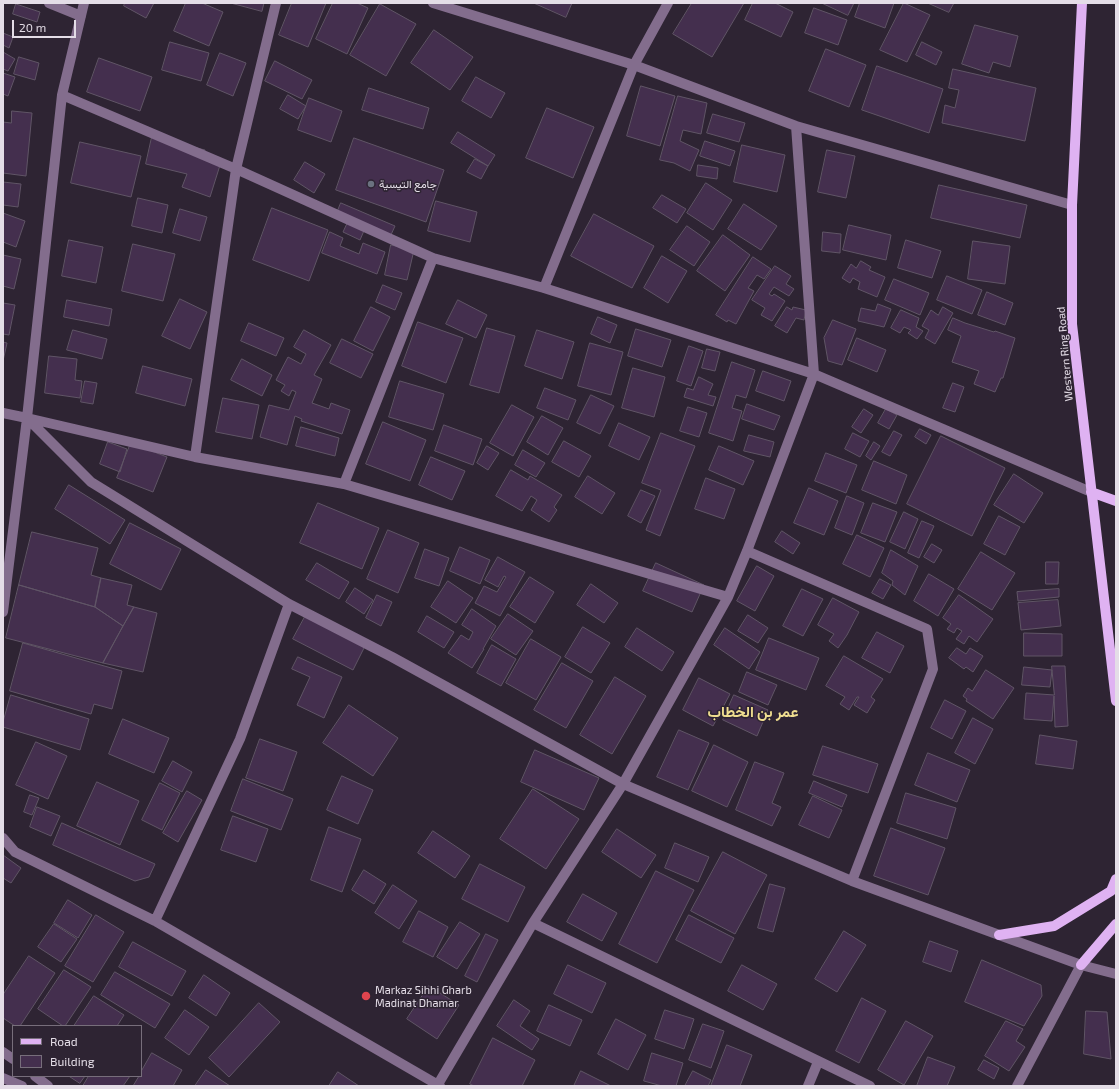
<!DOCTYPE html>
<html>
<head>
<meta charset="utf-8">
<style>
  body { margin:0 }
  #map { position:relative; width:1119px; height:1089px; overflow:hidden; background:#2e2433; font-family:"Exo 2",sans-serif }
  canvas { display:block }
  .frame { position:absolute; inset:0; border:4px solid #e4dde7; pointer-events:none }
  .legend { position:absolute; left:12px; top:1025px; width:130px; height:52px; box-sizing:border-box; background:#2e2433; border:1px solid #776e7b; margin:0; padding:5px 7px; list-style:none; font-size:12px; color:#e4dde7 }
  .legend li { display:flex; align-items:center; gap:8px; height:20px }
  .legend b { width:20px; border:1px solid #776e7b }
  .scale { position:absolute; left:12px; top:20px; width:64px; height:18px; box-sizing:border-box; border:2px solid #e4dde7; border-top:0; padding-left:5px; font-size:12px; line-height:14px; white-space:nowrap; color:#e4dde7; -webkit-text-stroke:3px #2e2433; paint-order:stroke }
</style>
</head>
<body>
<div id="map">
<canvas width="1119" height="1089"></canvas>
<div class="frame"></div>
<ul class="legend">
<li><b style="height:5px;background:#dfb2f2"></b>Road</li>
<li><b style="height:11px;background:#442f4e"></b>Building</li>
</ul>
<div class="scale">20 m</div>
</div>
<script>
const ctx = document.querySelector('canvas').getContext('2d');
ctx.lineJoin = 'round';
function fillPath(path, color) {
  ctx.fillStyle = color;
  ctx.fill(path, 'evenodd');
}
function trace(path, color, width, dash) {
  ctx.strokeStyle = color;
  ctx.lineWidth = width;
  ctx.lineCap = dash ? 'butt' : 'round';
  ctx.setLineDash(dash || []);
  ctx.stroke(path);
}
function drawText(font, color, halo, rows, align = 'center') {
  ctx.font = font + ' "Exo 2",Vazirmatn,sans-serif';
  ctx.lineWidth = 3;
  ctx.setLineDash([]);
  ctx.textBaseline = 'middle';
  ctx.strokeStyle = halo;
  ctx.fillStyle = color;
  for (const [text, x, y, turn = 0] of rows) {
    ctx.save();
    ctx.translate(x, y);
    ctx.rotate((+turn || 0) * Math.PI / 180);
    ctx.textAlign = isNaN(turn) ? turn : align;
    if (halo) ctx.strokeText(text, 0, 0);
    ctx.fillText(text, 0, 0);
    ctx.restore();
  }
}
const building = new Path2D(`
  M125,3H154L146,18L124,6Z
  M186,3H202L223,12L209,46L174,31Z
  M231,3H264L262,11Z
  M292,3H326L308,47L279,35Z
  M333,3H357L368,8L347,54L316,39Z
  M534,3H572L566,17Z
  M692,3H744L712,57L673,34Z
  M753,3H775L793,12L781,37L745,20Z
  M822,3H854L848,15Z
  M860,3H894L885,28L855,17Z
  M904,3L930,15L907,62L880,50Z
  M928,3H954L949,12Z
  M16,4L40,12L37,22L13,14Z
  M380,4L416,24L386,76L350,55Z
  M814,8L847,20L838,45L805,33Z
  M975,25L1018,36L1010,67L993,62L989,73L962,64Z
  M434,30L473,57L450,90L411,63Z
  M3,33L13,37L9,48L3,45Z
  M170,42L209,53L201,81L162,70Z
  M922,42L942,52L936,65L916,55Z
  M826,49L866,65L849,107L809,91Z
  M3,52L15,59L8,71L3,69Z
  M220,53L246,63L233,96L207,85Z
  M19,57L39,63L35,80L14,74Z
  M99,58L152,77L140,111L87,92Z
  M275,61L312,80L302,99L265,81Z
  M877,66L943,89L929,133L862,110Z
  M953,69L1036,88L1025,141L942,123L945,105L955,108L959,90L949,88Z
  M3,73L15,77L8,96L3,94Z
  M476,77L505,93L491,118L462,101Z
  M641,86L675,96L660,146L627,136Z
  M369,88L429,108L423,129L362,110Z
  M288,95L306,106L298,119L280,109Z
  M678,96L707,103L701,134L683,130L680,141L699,150L690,171L674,163L660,160Z
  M309,98L342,111L331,142L298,130Z
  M547,108L594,127L573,178L526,158Z
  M12,111L32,113L26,176L3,173V122L11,123Z
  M713,114L745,123L739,142L707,133Z
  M458,132L495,155L488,166L451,143Z
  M152,137L205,150L203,157L221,162L210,197L182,187L187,174L146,164Z
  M354,138L444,170L426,222L336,190Z
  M705,141L735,151L730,166L700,156Z
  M80,142L141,156L131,197L71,183Z
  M742,145L785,155L777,192L734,182Z
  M827,150L855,156L846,198L818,192Z
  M475,159L488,166L481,179L467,172Z
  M305,162L325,174L314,193L294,180Z
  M698,165L718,168L717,179L697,176Z
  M3,182L21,184L18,207L3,205Z
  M706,183L732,200L713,230L687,213Z
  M939,185L1027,205L1020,238L931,218Z
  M662,195L686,209L677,223L653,208Z
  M138,198L168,205L162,233L132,226Z
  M436,201L477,212L470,242L428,231Z
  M341,203L395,226L390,237L366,226L360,240L343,232L349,219L337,213Z
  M744,204L777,226L761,250L728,229Z
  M272,208L328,230L309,281L253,260Z
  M180,209L207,217L200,241L173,233Z
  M3,213L25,221L16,247L3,242Z
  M594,214L654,246L632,288L571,256Z
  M849,225L891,235L886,260L843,250Z
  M687,226L710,242L694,266L670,250Z
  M330,232L343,238L340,246L359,254L363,243L385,252L377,274L322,253Z
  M823,232L841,234L840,253L822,251Z
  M723,235L750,255L725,291L697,271Z
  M69,240L103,247L96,283L62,276Z
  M906,240L941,251L932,278L898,268Z
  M973,241L1010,246L1005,284L968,279Z
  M133,244L175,254L163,301L122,291Z
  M391,245L414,250L407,280L385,275Z
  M3,255L21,259L14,289L3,286Z
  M662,256L687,271L668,303L644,288Z
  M753,257L771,269L764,279L757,275L748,288L754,291L736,324L728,320L727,322L716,315Z
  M861,261L871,267L869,270L885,277L877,297L858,289L860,282L853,278L850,283L842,278L851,264L856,268Z
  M775,266L791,276L786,284L794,289L789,296L774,287L769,294L772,296L774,294L785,301L772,321L761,315L765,308L752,300Z
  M947,276L982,290L972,314L937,300Z
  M894,279L929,293L920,315L885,300Z
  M383,285L402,293L395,310L376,302Z
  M987,292L1013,303L1005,325L978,315Z
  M180,299L207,312L190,349L162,336Z
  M67,300L112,309L109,326L64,317Z
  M458,300L487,315L476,338L446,324Z
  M3,303L15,305L9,335L3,334Z
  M878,304L891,309L884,327L858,321L861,308L875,311Z
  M371,307L390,317L373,351L354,341Z
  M787,307L792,310L793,307L806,310L804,320L796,318L787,333L775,326Z
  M943,307L953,313L935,344L925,338L929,330L922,326L931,310L938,315Z
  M901,310L919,318L916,327L923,331L917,339L908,333L911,330L904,327L900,333L891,328Z
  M598,317L617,325L610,343L591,334Z
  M953,318L965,323L994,332L995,331L1015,338L1003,378H1001L995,392L974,384L979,371L952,362L961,336L948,330Z
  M833,320L856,329L842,365L828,361L824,338Z
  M418,322L463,338L446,383L402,366Z
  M249,323L284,338L276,356L241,341Z
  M487,328L515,336L499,393L470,385Z
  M636,329L671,340L662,367L628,356Z
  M73,330L107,339L102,359L67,350Z
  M304,330L331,345L314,375L322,379L312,403L329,409L331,403L350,410L342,434L301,421L302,419L295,416L287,445L260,437L269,405L289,410L296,392L292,390L289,396L281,391L285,385L276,380L288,357L301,364L306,354L294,347Z
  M537,330L574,342L562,379L525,366Z
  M857,338L886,350L877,372L848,360Z
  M342,339L373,354L361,378L330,363Z
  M3,342L7,343L3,361Z
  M590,343L623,352L611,395L578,386Z
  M689,346L703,351L691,386L677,381Z
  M707,349L720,352L715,371L702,368Z
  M49,356L77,359L75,380L82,381L80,398L45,393Z
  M242,359L272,375L262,396L231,380Z
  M732,362L755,370L746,398L736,395L732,408L742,411L733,441L709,433Z
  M143,366L192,379L185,406L136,393Z
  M633,368L665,377L654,417L622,408Z
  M763,371L791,381L784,401L756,391Z
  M699,377L713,384L708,395L716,397L713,406L684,397L687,388L693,390Z
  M85,381L97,383L93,404L81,402Z
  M400,381L444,394L433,430L389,417Z
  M953,383L964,387L955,412L943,408Z
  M545,388L576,400L568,420L537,408Z
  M591,395L614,406L600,434L577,423Z
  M223,398L259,405L252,439L216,432Z
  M747,404L780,416L774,430L742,419Z
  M512,405L534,417L513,456L490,443Z
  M688,407L707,413L699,437L680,431Z
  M864,409L873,415L861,433L852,427Z
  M886,409L897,415L889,429L878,423Z
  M542,416L563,428L548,455L527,442Z
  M383,422L426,440L410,481L366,464Z
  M619,423L650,437L639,460L609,446Z
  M444,425L482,439L473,465L435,451Z
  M301,427L339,438L335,456L296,446Z
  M920,429L931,435L926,444L915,437Z
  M894,431L902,435L890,456L882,452Z
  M661,433L695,446L660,536L646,530L661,490L642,483Z
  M853,433L869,441L860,457L845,449Z
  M749,435L774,442L770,457L744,451Z
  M941,436L1005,468L972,536L907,504Z
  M564,441L591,456L579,477L552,462Z
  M108,442L127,449L120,472L100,464Z
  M874,442L880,446L871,460L866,456Z
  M131,443L167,457L153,492L117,478Z
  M487,446L499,453L488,470L477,463Z
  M719,446L754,461L743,485L709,470Z
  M523,450L545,463L536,477L515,465Z
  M826,453L857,465L846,493L815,481Z
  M431,457L465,471L452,500L419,485Z
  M874,461L907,475L896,504L862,490Z
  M511,470L528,480L530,476L562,495L554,507L557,510L549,522L531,510L537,500L531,496L522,511L496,496Z
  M1014,474L1043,493L1024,523L994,505Z
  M588,476L615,493L602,514L575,497Z
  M706,478L735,489L724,519L695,509Z
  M69,485L125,520L110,544L55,509Z
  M809,488L838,501L824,535L794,523Z
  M641,490L655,496L641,523L628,516Z
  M847,496L864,503L852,535L835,528Z
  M318,503L379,528L362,569L300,543Z
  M873,503L897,512L885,542L861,533Z
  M904,512L918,519L905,549L890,542Z
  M999,516L1020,527L1005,555L984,544Z
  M922,521L934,526L919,558L908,553Z
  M130,523L181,549L161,590L110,564Z
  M388,530L419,543L398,593L367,579Z
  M782,531L800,543L793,554L775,542Z
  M32,532L98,548L91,575L101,578L95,607L19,585Z
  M857,535L884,548L870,577L843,564Z
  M932,544L942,550L934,563L924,557Z
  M460,547L490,560L480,584L450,571Z
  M425,549L449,558L439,586L415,578Z
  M891,550L918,566L905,595L892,585L893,581L882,573Z
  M981,552L1015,573L992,610L958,589Z
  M498,557L525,572L500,616L475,603L484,586L497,592L506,577L504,576L498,587L485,580Z
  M1046,562H1059L1058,584H1046Z
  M317,563L349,582L339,599L306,580Z
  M656,563L704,585L692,612L643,591Z
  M757,566L774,576L755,611L737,601Z
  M929,574L954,589L938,616L914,601Z
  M530,577L554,592L535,623L510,607Z
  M101,578L132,585L127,605L134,607L123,626L95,607Z
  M880,579L891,585L883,599L872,593Z
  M448,581L473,598L456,623L431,607Z
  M591,584L618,603L604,623L577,605Z
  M19,585L95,607L123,626L103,663L6,638Z
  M355,588L373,600L364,614L346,602Z
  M802,589L823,599L803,636L783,626Z
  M1059,589V597L1018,601L1017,592Z
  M377,595L392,602L381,626L366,618Z
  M959,595L993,619L977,642L969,636L964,644L956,639L962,631L957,628L954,633L947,629L951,624L943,618Z
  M833,598L859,612L847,635L838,648L829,641L834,634L818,625Z
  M1058,600L1061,626L1021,630L1018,603Z
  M134,607L157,613L143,672L103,663Z
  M472,609L496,626L483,649H484L472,668L448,653L461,635L469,640L473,632L462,625Z
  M508,614L533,631L516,655L491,639Z
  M306,615L365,646L353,670L293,639Z
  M748,615L768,628L758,643L738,631Z
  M427,616L454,632L444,648L418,632Z
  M583,627L610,643L591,673L565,657Z
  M637,628L674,652L662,671L625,647Z
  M725,628L760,652L749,669L714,645Z
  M877,632L904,646L890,673L862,658Z
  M1024,633L1062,634V656H1024Z
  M769,638L819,658L806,690L756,670Z
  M531,639L561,657L536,700L506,683Z
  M23,643L122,671L112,709L94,704L91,714L10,691Z
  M492,645L516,659L501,686L477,673Z
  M957,648L966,654L970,648L983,656L973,672L966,667L964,669L949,658Z
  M844,656L883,679L871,697L875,700L867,713L854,705L859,697H857L849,710L840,704L845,697L826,686Z
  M298,657L342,677L324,718L297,705L310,677L292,669Z
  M562,663L593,681L566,728L534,710Z
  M1052,666H1065L1068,726L1055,727L1054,696L1052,721L1024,719L1026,693L1054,695Z
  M1024,667L1052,670L1050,687L1022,685Z
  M986,670L1014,688L993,719L966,701L967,699L963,696L968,688L972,691Z
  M747,672L777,685L768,705L739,692Z
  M615,677L646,696L612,754L580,735Z
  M699,678L730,694L713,726L683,710Z
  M11,695L89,719L80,750L3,727V722Z
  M734,695L768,710L757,736L723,720Z
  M945,700L966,711L952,739L931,728Z
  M349,705L398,738L373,776L323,743Z
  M973,718L993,729L975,764L955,753Z
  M123,719L169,738L154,773L109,754Z
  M679,730L709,743L688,790L657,777Z
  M1040,735L1077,741L1073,769L1036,764Z
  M260,739L297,752L283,791L246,778Z
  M36,742L67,756L48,799L16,785Z
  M714,745L748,762L727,807L692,791Z
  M823,746L878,764L868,793L813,775Z
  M535,750L599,778L584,810L521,782Z
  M928,753L970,770L957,802L915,785Z
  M173,761L192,772L182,792L162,781Z
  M755,762L784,773L772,803L781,807L772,826L752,817L736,810Z
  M342,776L373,790L358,824L327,810Z
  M243,779L293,799L281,830L231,811Z
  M814,781L847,795L842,807L809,793Z
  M97,782L139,801L120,845L77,826Z
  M160,783L180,793L162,830L142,820Z
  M533,789L579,819L546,869L500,839Z
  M187,791L202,800L178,842L163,833Z
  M906,793L956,808L947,839L897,823Z
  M30,795L39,798L32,815L24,812Z
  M813,796L842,810L829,838L799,825Z
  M37,807L60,816L51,836L30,827Z
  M233,816L268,829L256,862L221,850Z
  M62,823L155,864L149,877L135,881L53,845Z
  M329,827L361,839L342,892L311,880Z
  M891,828L945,848L928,895L874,876Z
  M617,829L656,855L641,878L602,852Z
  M433,831L470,856L455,878L418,853Z
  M675,843L709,857L698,882L665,868Z
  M723,852L767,875L735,934L691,911Z
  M3,855L21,868L11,883L3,878Z
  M480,864L525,887L508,922L462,899Z
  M364,870L386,884L374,904L352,890Z
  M656,871L694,890L657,963L619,944Z
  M770,884L785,888L773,932L758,928Z
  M393,885L417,901L399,929L375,913Z
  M583,894L617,913L602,941L567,922Z
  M68,900L92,915L78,938L54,923Z
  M419,911L448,927L433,957L403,942Z
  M96,915L124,932L93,982L65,966Z
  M689,915L734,938L721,963L676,940Z
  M460,922L480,934L457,969L437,957Z
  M54,924L77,939L61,962L38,947Z
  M844,931L866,945L837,992L815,979Z
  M486,934L498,940L477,982L465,976Z
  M930,941L958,951L951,972L923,962Z
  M133,942L186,971L172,996L119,967Z
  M29,956L55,973L20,1026H15L3,1018V995Z
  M982,960L1041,985L1042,996L1024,1026L965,1002Z
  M568,965L606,983L592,1013L554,994Z
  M742,965L777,984L763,1010L728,991Z
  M64,970L91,987L65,1026H63L38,1009Z
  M115,972L170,1004L155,1028L101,995Z
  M204,975L230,993L216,1016L189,998Z
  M429,986L459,1005L437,1039L407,1019Z
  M94,996L124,1015L117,1026H74Z
  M862,998L886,1011L859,1063L836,1051Z
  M514,1000L530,1011L520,1026L539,1039L532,1050L497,1026Z
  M259,1003L280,1022L229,1077L209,1058Z
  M549,1005L582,1020L570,1046L537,1031Z
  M185,1010L209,1027L189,1055L165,1038Z
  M665,1010L694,1019L684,1049L655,1039Z
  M1086,1011L1107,1012L1111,1059L1084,1054Z
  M616,1019L646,1035L628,1070L598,1054Z
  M906,1021L933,1036L904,1085L878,1070Z
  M1006,1021L1023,1029L1016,1041L1025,1047L1009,1071L985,1056Z
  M703,1024L724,1031L711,1068L689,1060Z
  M493,1038L535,1060L522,1086H474L470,1084Z
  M727,1045L752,1055L740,1086H711Z
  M152,1053L182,1070L173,1086H133L139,1076H141V1072Z
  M652,1053L683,1063L676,1086H662L644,1081Z
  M928,1057L955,1067L947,1086H917Z
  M984,1060L999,1068L994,1079L978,1070Z
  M206,1070L230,1086H195Z
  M581,1071L611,1086H574Z
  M693,1071L711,1080L708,1086H685Z
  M338,1072L359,1086H329Z
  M69,1076H85L80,1083Z
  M89,1076H130L123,1086H83Z`);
const minor = new Path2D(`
  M49,3L81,16
  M433,3L634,65L796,126L1072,205
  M62,95L236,169L433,258L544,288L814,374L1091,492
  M544,288L634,65L668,3
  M3,413L27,418L195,457L344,484L728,597
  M27,418L91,482L289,604L392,657L623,784L852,881L1081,965
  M195,457L236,169L276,3
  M344,484L433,258
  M747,551L927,629L933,669L852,881
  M3,612L27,418L62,95L84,3
  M3,838L15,852L155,921L440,1086
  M155,921L240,739L289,604
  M533,923L870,1086
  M3,1052L13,1059
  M35,1076L48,1086
  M3,1078L22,1086
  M437,1086L533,923L623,784L728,597L747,551L814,374L796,126
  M808,1086L818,1062
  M1017,1086L1081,965L1116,974`);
const major = new Path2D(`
  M1082,3L1072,205V324L1116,701
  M1091,492L1116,501
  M999,935L1054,926L1111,891L1116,879
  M1081,965L1116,924`);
const markers = [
  [371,184,4,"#6b7280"],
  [366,996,5,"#e0444e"]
];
const poiNames = [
  ["جامع التيسية",379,184],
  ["Markaz Sihhi Gharb",375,990],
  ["Madinat Dhamar",375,1003]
];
const streetNames = [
  ["Western Ring Road",1065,354,-95]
];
const districtNames = [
  ["عمر بن الخطاب",753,712]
];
fillPath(building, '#442f4e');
trace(building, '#605566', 1);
trace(minor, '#836d8d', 10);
trace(major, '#dfb2f2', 10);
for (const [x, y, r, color] of markers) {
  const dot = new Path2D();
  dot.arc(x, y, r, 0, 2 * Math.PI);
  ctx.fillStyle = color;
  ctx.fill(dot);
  trace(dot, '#2e2433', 1.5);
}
drawText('11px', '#e4dde7', '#2e2433', poiNames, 'left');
drawText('11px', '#e4dde7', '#2e2433', streetNames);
drawText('bold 15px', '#f0de90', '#2e2433', districtNames);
</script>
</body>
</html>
